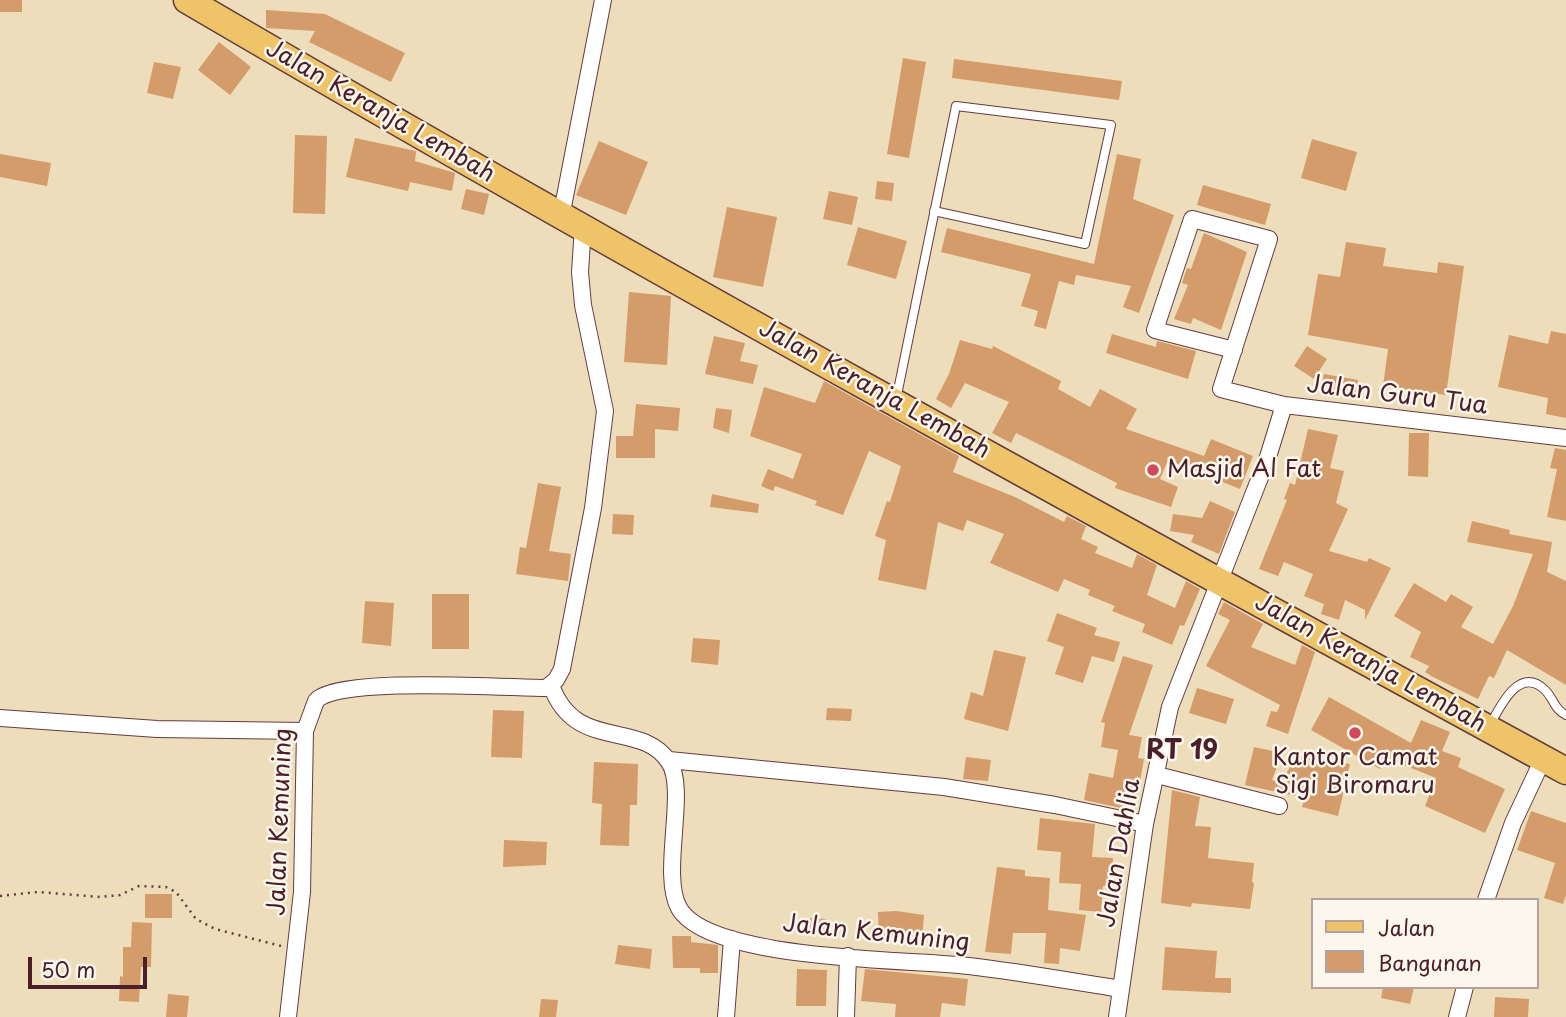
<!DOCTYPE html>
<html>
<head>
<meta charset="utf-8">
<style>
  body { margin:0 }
  #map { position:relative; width:1566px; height:1017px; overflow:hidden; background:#eeddba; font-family:"Playpen Sans",sans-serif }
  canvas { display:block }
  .legend { position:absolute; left:1311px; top:898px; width:228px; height:91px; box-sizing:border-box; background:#fbf7ec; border:2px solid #b4a19f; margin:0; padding:9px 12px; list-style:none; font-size:21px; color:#4a1f2b }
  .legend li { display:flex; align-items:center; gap:14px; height:35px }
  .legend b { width:35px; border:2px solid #b4a19f }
  .scale { position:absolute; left:28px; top:957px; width:119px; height:32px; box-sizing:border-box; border:4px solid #4a1f2b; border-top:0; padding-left:9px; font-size:21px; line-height:24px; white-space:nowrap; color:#4a1f2b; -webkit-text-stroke:5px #fbf7ec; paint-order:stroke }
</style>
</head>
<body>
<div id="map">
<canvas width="1566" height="1017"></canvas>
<ul class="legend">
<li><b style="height:9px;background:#efc469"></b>Jalan</li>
<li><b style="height:19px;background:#d49c6a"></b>Bangunan</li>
</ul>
<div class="scale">50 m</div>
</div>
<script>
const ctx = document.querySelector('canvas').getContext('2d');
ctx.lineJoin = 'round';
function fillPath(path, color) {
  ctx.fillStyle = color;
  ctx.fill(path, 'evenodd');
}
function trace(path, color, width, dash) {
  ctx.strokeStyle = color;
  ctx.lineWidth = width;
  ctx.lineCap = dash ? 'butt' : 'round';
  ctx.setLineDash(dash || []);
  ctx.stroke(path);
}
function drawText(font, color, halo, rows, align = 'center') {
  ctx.font = font + ' "Playpen Sans",sans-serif';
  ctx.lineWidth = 5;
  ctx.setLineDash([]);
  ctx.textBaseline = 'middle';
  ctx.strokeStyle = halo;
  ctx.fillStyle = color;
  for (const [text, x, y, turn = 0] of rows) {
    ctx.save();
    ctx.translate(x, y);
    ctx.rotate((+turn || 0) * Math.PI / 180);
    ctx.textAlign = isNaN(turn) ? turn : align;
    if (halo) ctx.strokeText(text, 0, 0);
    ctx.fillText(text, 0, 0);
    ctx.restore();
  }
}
const building = new Path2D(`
  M0,0H22V12H0Z
  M266,10L325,14L405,53L391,82L309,42L315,31L266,28Z
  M219,42L251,67L230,95L198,70Z
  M903,58L926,62L909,158L887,154Z
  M954,59L1122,81L1119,100L952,78Z
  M154,62L181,67L173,99L147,93Z
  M295,135L327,136L325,214L293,213Z
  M355,138L416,151L415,161L455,173L452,191L410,182L408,191L346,177Z
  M1312,139L1357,152L1346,191L1301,178Z
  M599,141L648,162L626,215L576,195Z
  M0,154L51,163L47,186L0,177Z
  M1117,154L1141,159L1133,199L1174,215L1139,313L1123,307L1131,286L1076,275L1074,285L1059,281L1046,329L1034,326L1038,311L1021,306L1031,274L941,252L947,228L1094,264Z
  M877,181L894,183L892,201L875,199Z
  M1203,185L1271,204L1265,225L1197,205Z
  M466,189L489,194L484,215L461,209Z
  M829,191L858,197L852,225L823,219Z
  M727,207L777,217L763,287L713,277Z
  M858,227L907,241L896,279L847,265Z
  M1204,233L1247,252L1221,330L1193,318L1191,324L1174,319L1188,285L1182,283L1187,268L1191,269Z
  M1346,242L1386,248L1383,266L1437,273L1438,262L1464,266L1446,395L1383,386L1388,349L1308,335L1318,274L1340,277Z
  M629,292L671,296L667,365L624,362Z
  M1551,331L1566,334V418L1546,414L1548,398L1498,387L1509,335L1548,344Z
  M1112,334L1156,347L1157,341L1196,351L1188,379L1106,353Z
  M714,336L745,343L740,361L758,365L753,384L705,374Z
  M960,340L992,349L993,346L1061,381L1058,389L1090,407L1100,389L1137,409L1126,429L1204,456L1211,439L1253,456L1240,489L1168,460L1160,479L1178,487L1171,507L1115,488L1117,483L1016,433L1011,443L992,433L1009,402L965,383L951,408L936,399L949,374Z
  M1307,346L1327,359L1314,379L1294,366Z
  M1324,374L1358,380L1356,396L1321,391Z
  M824,381L959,456L953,472L1015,497L1064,522L1067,516L1086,526L1081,539L1098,547L1095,553L1132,568L1137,554L1157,565L1147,595L1175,608L1186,581L1200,589L1184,626L1180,625L1172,645L1142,632L1145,624L1112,611L1115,606L1088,595L1090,590L1064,579L1058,592L990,563L1004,534L967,520L963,531L938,522L926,590L878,580L886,540L875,536L887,501L890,502L901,466L869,451L843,515L815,505L817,501L775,486L773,491L761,486L768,469L793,479L802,454L750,436L764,387L815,403Z
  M636,404L680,408L678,431L655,429V458H616V436H633Z
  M716,408L732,410L729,433L713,428Z
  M1308,429L1338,435L1330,468L1344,471L1336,503L1348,509L1329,551L1367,562L1369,558L1391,568L1365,620V610L1345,600L1339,620L1321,614L1324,604L1304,596L1313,574L1284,562L1278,576L1259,569L1287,500L1284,499L1290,483L1295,485Z
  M1409,433H1429L1428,477L1408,476Z
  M1555,448L1566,450V521L1547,517L1557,469L1550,468Z
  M538,483L561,487L549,551L571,554L568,581L516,574L520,547L526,548Z
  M712,494L759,504L758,513L710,507Z
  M1210,501L1235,512L1219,554L1191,542L1194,535L1170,531L1173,514L1202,518Z
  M613,514L634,515L633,535L612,534Z
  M1472,521L1510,530L1509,534L1552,542L1547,572L1566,581V685L1507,650L1494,678L1489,676L1478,699L1431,676L1425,672L1429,666L1410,657L1421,632L1394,616L1414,583L1446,602L1451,594L1473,607L1461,627L1493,644L1513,606L1533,554L1467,542Z
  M432,594H469V649H432Z
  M365,601L394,603L391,646L362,643Z
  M1224,602L1263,624L1251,647L1295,665L1302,645L1315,652L1288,734L1266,726L1271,711L1277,712L1280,705L1206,666L1230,620L1218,614Z
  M1057,613L1097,628L1094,635L1120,642L1114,662L1092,656L1083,683L1055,674L1064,647L1047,641Z
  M693,638L720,640L718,665L691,662Z
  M994,650L1026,657L1008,731L964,719L971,692L983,696Z
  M1123,656L1153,665L1129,735L1142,737L1138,758L1144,759L1135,811L1084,800L1089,773L1113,778L1118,750L1101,747L1105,723L1101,722Z
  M1197,688L1234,699L1226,724L1189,713Z
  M1329,697L1411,743L1421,720L1450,732L1442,751L1461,758L1458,767L1505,789L1485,833L1425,806L1436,778L1386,758L1380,769L1311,730Z
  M827,708L852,709L851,721L826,720Z
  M493,710L524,711L522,758L491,757Z
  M1254,747L1282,753L1272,780L1281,783L1296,756L1350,764L1338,816L1302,807L1306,792L1290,788L1297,791L1295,796L1245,785Z
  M966,757L991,760L988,781L963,779Z
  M594,762L638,764L637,805H630L629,846L600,845L602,804L592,803Z
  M1172,790L1200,797L1195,826L1211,827L1208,858L1254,863L1252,882L1254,883L1250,909L1192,903L1191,907L1161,903Z
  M1531,811L1566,823V895L1563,904L1544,898L1555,863L1517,850Z
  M1040,818L1095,824L1092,857L1113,858L1111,886H1103L1101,912L1079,910L1081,884L1059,883L1061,852L1037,850Z
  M504,840L547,842L546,865L503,867Z
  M997,867L1025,870V876L1050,878L1048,910L1086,915L1080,951L1060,948L1059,964L1044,963L1046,933H1013L1011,954L985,952Z
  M145,894H172V918H145Z
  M896,911L924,915L922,941L901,939V936L879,937L878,912Z
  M805,918L826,919L825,933L805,932Z
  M132,922L152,923L151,967H141L139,1002L119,1001L120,976L123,977V947H131Z
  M672,936H691V942L718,945V973H700V968H673Z
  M618,945L652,949L650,969L615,964Z
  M1165,947L1217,951L1215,978H1231V993L1162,990Z
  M797,969L827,970L826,1006H796Z
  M865,969L968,979L965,1006L942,1003L940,1017H895L896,1004L861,1001Z
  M1383,987H1414L1410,1004L1381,998Z
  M168,994L189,996L187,1017H166Z
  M1495,997L1529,999L1528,1017H1494Z
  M541,999L558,1000L556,1017H539Z`);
const path = new Path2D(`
  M0,896L38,892L100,897L120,895L139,886L166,887L176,892L196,919L215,929L281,946`);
const service = new Path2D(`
  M896,400L956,106L1111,125L1085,244L934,211
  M1490,725C1500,707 1519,665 1545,690C1554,699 1554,709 1566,715`);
const minor = new Path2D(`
  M561,217L603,0
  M1234,350L1155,330L1192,219L1269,239L1221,389L1284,405
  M551,685C575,753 641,719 669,762C688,789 660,874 679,908C709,961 910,959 969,966C1020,972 1070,981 1121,989
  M0,718L157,729L305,731
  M669,760L944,787L1055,805L1145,824
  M1157,775L1279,806
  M1486,900L1513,823L1543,759
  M288,1017L302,892L305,731L316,701C336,676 508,688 546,688L556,680L562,669L593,508L605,411L583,305L580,272L583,227
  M726,1017L732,939
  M846,1017L848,956
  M1117,1017L1145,824L1170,707L1268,457L1284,405L1566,438
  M1457,1017L1465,987`);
const primary = new Path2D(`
  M187,0C641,266 1104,519 1566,771`);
const markers = [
  [1153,470,7,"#d1495b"],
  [1355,733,7,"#d1495b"]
];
const streetNames = [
  ["Jalan Keranja Lembah",380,112,30],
  ["Jalan Keranja Lembah",874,390,29],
  ["Jalan Guru Tua",1397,396,7],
  ["Jalan Keranja Lembah",1370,664,29],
  ["Jalan Kemuning",281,822,-88],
  ["Jalan Dahlia",1120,853,-80],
  ["Jalan Kemuning",876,934,6]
];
const poiNames = [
  ["Masjid Al Fat",1167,470],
  ["Kantor Camat",1355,758,"center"],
  ["Sigi Biromaru",1355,786,"center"]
];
const neighbourhoodNames = [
  ["RT 19",1182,752]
];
fillPath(building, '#d49c6a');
trace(service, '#633c40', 10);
trace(minor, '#633c40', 18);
trace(primary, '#633c40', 29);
trace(path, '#633c40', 2.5, [2, 5]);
trace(service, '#fff', 8);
trace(minor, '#fff', 16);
trace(primary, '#efc469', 26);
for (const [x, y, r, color] of markers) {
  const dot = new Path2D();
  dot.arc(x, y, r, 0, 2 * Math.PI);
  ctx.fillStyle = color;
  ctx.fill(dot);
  trace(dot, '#fbf7ec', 2.5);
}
drawText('24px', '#4a1f2b', '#fbf7ec', streetNames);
drawText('24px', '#4a1f2b', '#fbf7ec', poiNames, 'left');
drawText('bold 26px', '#4a1f2b', '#fbf7ec', neighbourhoodNames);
</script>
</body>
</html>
